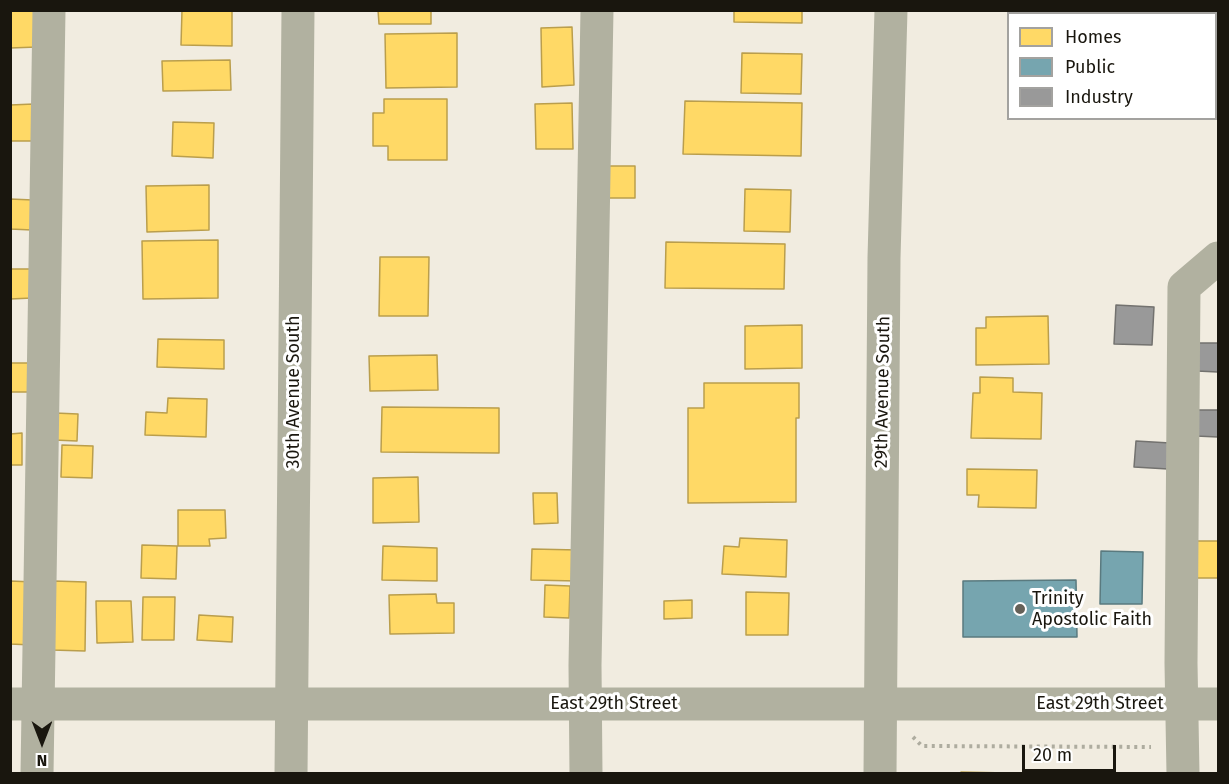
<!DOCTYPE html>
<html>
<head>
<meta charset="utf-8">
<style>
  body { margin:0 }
  #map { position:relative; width:1229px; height:784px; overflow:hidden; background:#f1ece0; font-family:"Fira Sans",sans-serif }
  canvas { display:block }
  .frame { position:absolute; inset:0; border:12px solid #19160e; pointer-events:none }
  .legend { position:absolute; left:1007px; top:12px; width:210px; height:108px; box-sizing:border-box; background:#fff; border:2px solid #a3a29f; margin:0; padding:8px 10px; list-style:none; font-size:18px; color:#19160e }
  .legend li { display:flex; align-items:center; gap:12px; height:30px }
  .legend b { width:30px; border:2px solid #a3a29f }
  .north { position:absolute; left:12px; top:712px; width:60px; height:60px; -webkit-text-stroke:4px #fff; paint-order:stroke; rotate:180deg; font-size:16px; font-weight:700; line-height:24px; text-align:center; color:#19160e }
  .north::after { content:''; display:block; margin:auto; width:21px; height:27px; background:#19160e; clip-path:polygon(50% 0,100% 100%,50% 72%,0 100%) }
  .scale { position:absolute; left:1022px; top:745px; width:94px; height:27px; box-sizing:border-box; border:3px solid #19160e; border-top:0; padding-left:8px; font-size:18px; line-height:21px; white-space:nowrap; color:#19160e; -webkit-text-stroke:4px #fff; paint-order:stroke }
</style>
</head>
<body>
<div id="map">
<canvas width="1229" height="784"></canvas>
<div class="frame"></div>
<ul class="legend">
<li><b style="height:16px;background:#ffd966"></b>Homes</li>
<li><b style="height:16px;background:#76a5af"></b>Public</li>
<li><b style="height:16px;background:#999"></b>Industry</li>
</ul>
<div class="north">N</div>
<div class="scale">20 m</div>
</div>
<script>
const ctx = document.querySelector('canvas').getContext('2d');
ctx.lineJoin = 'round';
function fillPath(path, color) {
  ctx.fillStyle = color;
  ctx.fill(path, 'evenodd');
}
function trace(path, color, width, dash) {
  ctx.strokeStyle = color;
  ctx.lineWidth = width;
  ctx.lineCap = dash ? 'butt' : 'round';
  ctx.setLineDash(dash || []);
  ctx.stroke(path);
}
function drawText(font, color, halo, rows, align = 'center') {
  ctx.font = font + ' "Fira Sans",sans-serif';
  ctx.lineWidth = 6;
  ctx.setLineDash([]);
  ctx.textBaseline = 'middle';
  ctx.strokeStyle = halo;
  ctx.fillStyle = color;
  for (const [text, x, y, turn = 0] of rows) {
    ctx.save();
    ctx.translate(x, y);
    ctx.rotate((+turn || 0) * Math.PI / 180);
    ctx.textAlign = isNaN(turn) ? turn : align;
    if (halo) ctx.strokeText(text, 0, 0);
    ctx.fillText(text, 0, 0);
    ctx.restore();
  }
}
const homes = new Path2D(`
  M182,10H232V46L181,45Z
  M378,10H431V24H379Z
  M734,10H802V23L734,22Z
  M10,11H37V47L10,48Z
  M572,27L574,85L542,87L541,28Z
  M457,33V87L386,88L385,34Z
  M742,53L802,54L801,94L741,93Z
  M230,60L231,90L163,91L162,61Z
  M384,99H447V160H388V146H373V113H384Z
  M685,101L802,103L801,156L683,154Z
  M572,103L573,149H536L535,104Z
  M34,104L35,141H10V105Z
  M173,122L214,123L213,158L172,156Z
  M607,166H635V198H607Z
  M209,185V230L147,232L146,186Z
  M745,189L791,190L790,232L744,231Z
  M10,199L33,200L32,230L10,229Z
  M218,240V298L143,299L142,241Z
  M666,242L785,244L784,289L665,288Z
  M380,257H429L428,316H379Z
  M10,269H31L32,298L10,299Z
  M1048,316L1049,364L976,365V328H986V317Z
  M802,325V368L745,369V326Z
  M158,339L224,340V369L157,367Z
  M437,355L438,390L370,391L369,356Z
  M10,363H33L32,392H10Z
  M980,377L1013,378V392L1042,393L1041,439L971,438L973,393H980Z
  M704,383H799V418H796V502L688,503V408H704Z
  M168,398L207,399L206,437L145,435L146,412L167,413Z
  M382,407L499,408V453L381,452Z
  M55,413L78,414L77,441L54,440Z
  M22,433V465H10V434Z
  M62,445L93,446L92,478L61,477Z
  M967,469L1037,470L1036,508L978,507L979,495H967Z
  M418,477L419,522L373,523V478Z
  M533,493H557L558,523L534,524Z
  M178,510H225L226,538L209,539L210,546H178Z
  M740,538L787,540L786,577L722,574L724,546L739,547Z
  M1196,541H1218V578H1196Z
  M142,545L177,546L176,579L141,578Z
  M383,546L437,548V581L382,580Z
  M532,549L578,550L577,581L531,580Z
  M10,581L34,582L32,645L10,644Z
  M54,581L86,582L85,651L52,650Z
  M545,585L570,586L569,618L544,617Z
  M746,592L789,593L788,635H746Z
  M436,594L437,603H454V633L390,634L389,595Z
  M143,597H175L174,640H142Z
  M692,600V618L664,619V601Z
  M96,601H131L133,642L97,643Z
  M199,615L233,617L232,642L197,640Z
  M961,772L1007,773V774H961Z`);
const public = new Path2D(`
  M1101,551L1143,552L1142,604H1100Z
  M1076,580L1077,637H963V581Z`);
const industry = new Path2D(`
  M1116,305L1154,307L1152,345L1114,344Z
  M1198,343H1218V372L1197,371Z
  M1197,410H1218V437L1196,436Z
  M1136,441L1170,443L1168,469L1134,467Z`);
const path = new Path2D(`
  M913,737L922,746L1151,747`);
const minor = new Path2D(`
  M10,704H1218
  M37,774L49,10
  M291,774L298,10
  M586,774L585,665L597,10
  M880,774L884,258L891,10
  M1183,774L1181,663L1184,287L1218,258`);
const markers = [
  [1020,609,6,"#656158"]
];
const streetNames = [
  ["30th Avenue South",294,392,-90],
  ["29th Avenue South",883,392,-89],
  ["East 29th Street",614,704],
  ["East 29th Street",1100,704]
];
const poiNames = [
  ["Trinity",1032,599],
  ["Apostolic Faith",1032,620]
];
fillPath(homes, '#ffd966');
trace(homes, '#ba9e4c', 1.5);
fillPath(public, '#76a5af');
trace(public, '#5a7a7f', 1.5);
fillPath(industry, '#999');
trace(industry, '#73726f', 1.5);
trace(path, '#aeac9f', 4, [3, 4.5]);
trace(minor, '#b1b1a0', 33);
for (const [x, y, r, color] of markers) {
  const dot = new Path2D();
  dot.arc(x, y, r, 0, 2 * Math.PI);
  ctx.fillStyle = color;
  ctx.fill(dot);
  trace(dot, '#fff', 2);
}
drawText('18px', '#19160e', '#fff', streetNames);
drawText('18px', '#19160e', '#fff', poiNames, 'left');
</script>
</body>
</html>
